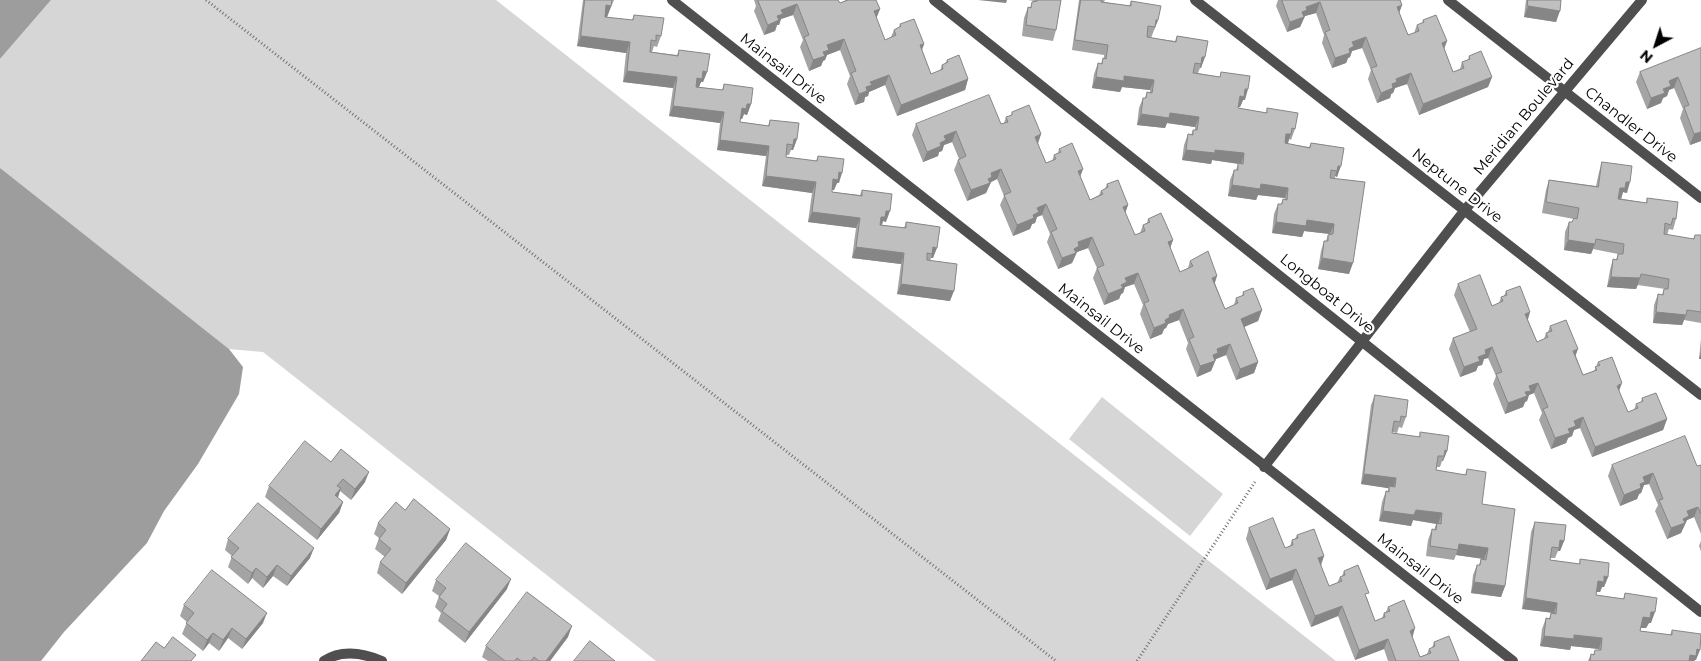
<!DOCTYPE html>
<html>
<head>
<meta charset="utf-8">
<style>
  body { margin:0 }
  #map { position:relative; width:1701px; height:661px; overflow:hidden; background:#fff; font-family:Montserrat,sans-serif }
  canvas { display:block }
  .north { position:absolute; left:1631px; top:20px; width:50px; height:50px; -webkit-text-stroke:4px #fff; paint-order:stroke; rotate:220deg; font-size:14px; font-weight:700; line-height:20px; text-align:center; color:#000 }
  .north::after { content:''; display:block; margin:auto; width:18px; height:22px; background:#000; clip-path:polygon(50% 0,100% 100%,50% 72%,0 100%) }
</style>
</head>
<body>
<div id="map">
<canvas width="1701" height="661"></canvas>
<div class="north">N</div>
</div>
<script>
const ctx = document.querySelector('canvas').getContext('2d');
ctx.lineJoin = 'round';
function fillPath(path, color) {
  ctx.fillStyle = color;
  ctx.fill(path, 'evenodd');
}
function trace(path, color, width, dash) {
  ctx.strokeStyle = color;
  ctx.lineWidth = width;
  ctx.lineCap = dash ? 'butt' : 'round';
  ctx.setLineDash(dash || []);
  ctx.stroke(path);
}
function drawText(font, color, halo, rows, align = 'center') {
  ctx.font = font + ' Montserrat,sans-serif';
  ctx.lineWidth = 4.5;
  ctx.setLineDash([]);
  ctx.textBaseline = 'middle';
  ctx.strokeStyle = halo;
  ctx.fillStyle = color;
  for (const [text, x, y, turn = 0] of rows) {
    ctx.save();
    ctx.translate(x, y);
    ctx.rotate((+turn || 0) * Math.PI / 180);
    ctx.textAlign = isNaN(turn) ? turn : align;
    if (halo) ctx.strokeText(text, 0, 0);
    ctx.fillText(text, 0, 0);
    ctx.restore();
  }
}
const green = new Path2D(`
  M51,0H496L1336,661H656L263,352L229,349L4,173L0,168V59Z
  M1102,397L1223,494L1190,536L1069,439Z`);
const water = new Path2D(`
  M0,0H51L0,59Z
  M0,168L229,349L243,367L239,394L198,464L164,511L147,543L64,632L41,661H0Z`);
const path = new Path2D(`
  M206,0L1056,661
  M1137,661L1255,482`);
const street = new Path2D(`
  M672,0L1513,661
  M934,0L1701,612
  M1195,0L1701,395
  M1448,0L1701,198
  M1264,467L1464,211L1642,0
  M324,661C342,649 363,653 382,661`);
const wall = new Path2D(`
  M583,0H614L607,17H605L632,20L634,15L661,36L657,47L654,46L652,52L677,55L679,50L707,72L703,82H701L699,87L722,90L724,84L751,104L747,115L744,114L742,119H740V122L768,126L770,120L797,139L793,150H791L789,155H786V157L816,161L818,156L839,183H837L834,190H832V192L860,195L862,190L886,222L883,221L882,225L904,228L906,222L940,227L933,258H931L930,261L950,301L897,294L901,264L852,258L856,228L808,222L812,193L762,186L766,156L717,150L720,123L669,116L673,88L623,82L626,53L577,46Z
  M754,0H838L840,3L845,1V0H876L880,9L876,18L885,40L891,37L894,30L899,27L900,24L924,44L922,50L931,74L940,71L942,65L945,64L947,60L968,79L965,90L897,116L885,85L869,92L868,96L865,97L864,102L855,105L847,84L850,76L840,50L827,55L825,60L823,61L821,66L809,71L800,47L803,40L793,15L781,19L779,25H777L775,31L764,35L754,11L756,6Z
  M1028,0H1061L1056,30L1053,41L1022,36L1024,18L1028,7L1030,8L1032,2L1034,1Z
  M1079,0H1105L1104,2L1129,6L1131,1L1158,20L1151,38L1175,41L1177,36L1208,41L1201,68H1200L1198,73L1220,77L1221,72L1245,100H1243L1240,107H1238V108L1266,113L1267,108L1295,129L1291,140L1289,139L1288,144L1309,147L1311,143L1344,148L1337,177L1335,176V178L1349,274L1318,269L1321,251L1324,241H1326L1328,235L1330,234L1304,231L1302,237L1272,233L1274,214L1278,204H1281L1283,199L1284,200L1285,198L1258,195L1256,200L1228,196L1230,180L1234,170H1236L1238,164L1212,160L1211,164L1182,160L1184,145L1188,134L1191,135L1193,130H1195V127L1167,123L1165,128L1137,125L1139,108L1143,98H1145L1147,92H1150V90L1122,87L1120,92L1092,88L1094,74L1098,63L1101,64L1103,58H1104V55L1072,50Z
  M1278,0H1400L1402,5L1399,13L1408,35L1414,33L1417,25L1422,23L1423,20L1447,41L1444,48L1453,72L1460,69L1462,62L1468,60L1469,56L1492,77L1488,87L1419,115L1407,84L1395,88L1393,93L1391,94L1390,98L1377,103L1368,79L1371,70L1362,48L1352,51L1350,57L1348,58L1346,63L1332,68L1322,43L1324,35L1316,13L1305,16L1300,27L1287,32L1276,6Z
  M1526,0H1561L1556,22L1524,17Z
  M1701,48V141L1690,145L1680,118L1683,109L1674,88L1669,90L1667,96L1663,98L1661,103L1647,109L1636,82L1640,72Z
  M1012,112L1041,134L1038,144L1046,163L1052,161L1054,155L1058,153L1059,149L1083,169L1080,177L1090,200L1099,195L1101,191L1105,189L1107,184L1128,205L1125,213L1135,235L1140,233L1143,225L1147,223L1148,219L1173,240L1170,248L1180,272L1188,268L1190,261L1215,283L1225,309L1234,305L1236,298L1242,296L1243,292L1262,310L1258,321L1244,327L1258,362L1254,373L1236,380L1226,355L1216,359L1211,371L1197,377L1186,349L1188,343L1179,320L1168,324L1166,328L1164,329L1162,334L1150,339L1140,314L1143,305L1134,284L1125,287L1123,293L1121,294L1119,299L1104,305L1093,278L1097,268L1088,248L1077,252L1072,263L1058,269L1047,242L1050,234L1042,215L1037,217L1035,223L1032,224L1030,229L1013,236L1000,205L1004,196L997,179L991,182L986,193L967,201L954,170L958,160L959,159L952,142L944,145L942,151L939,152L938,156L923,162L912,135L916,124H1001L1004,123L1006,117L1011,116Z
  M1602,162L1627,193L1623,192L1621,199L1618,198L1646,203L1647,198L1676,219L1673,230L1669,229L1667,235L1693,239L1695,235H1701V323L1684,320L1682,325L1653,323L1654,305L1658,294L1662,295L1664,289H1665L1638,285L1636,289L1607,287L1610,270L1613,259L1616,260L1618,254L1593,249L1591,254L1564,250L1565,232L1569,222H1572L1574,219L1542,213L1546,190L1549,180L1596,186L1599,172Z
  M1458,284L1492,306L1499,303L1501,297L1504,296L1506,291L1528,320L1537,342L1544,339L1546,333L1548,332L1550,326L1576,356L1583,375L1594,371L1598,362L1619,392L1628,412L1634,410L1636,404L1641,402L1642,398L1667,419L1663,430L1592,457L1580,428L1574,430L1572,436L1568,438L1566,443L1551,449L1539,420L1542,413L1534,393L1529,395L1527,401L1525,402L1523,407L1505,414L1493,384L1496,376L1488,358L1484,359L1482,365L1478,366L1476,371L1460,377L1449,349L1453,338L1470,332L1454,295Z
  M1701,339V359H1699Z
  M1375,395L1406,417L1402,428L1399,427L1397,433L1392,432V433L1419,437L1420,432L1447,451L1443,461H1442L1440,467H1437L1436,470L1465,475L1467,469L1482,504L1505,586L1501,597L1471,593L1473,575L1477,565H1479L1481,559H1484L1456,555L1454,560L1426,556L1428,540L1432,529L1434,530L1436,524L1413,520L1411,526L1379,521L1382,502L1386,491L1387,492L1389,488L1361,484L1371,405Z
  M331,462L365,482L351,500L340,491L338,498L343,502L339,513L317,540L265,497L269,486Z
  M1612,465L1697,466L1701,465V534L1694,517L1687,520L1681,533L1667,539L1655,511L1658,505L1649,484L1644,485L1641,493L1639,494L1637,499L1620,506L1608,476Z
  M405,510L450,529L446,540L402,594L377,573L380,562L385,557L375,549L379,538L374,534L378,523Z
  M1535,522L1564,541L1560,551H1558L1555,558H1550V560L1579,564L1580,559L1608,577L1604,587H1602L1600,592H1596V595L1623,599L1625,593L1651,623H1649L1646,628H1641L1640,631L1670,635L1672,630L1696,660H1695L1694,661H1588L1591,654L1593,655L1595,650H1598L1599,649L1571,646L1570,650L1540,646L1542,629L1546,618L1549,619L1551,613H1554L1522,609L1531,532Z
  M1249,528L1285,548L1290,546L1292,540L1295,539L1297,535L1324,556L1321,566L1329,586L1337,583L1340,577L1342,576L1344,571L1367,598L1375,621L1382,618L1384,613L1386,612L1388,607L1412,637L1420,657L1427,654L1429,649L1432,648L1434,642L1459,661H1388L1384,649L1355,660L1338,616L1311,627L1292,580L1266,590L1246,539Z
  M228,539L310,558L287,586L273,576L263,588L252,578L248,584L228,567L232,556L225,550Z
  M1701,541V551L1699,546Z
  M436,580L507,589L465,643L438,621L441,613L435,607L439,596L432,591Z
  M184,605L263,623L242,649L228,638L219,651L209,643L203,651L182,634L187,622L180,616Z
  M568,637L550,661H488L482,657L486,646Z`);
const shadedWall = new Path2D(`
  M978,0H1007L1006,3Z
  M1320,2L1316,13L1305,16L1300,27L1287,32L1290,22L1302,12L1306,7Z
  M797,4L793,15L781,19L779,25H777L775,31L764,35L768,25L777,16L781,10Z
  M606,5L611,6L607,17L602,16Z
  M1402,5L1398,16L1397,7Z
  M1528,6L1560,11L1556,22L1524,17Z
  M880,9L876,19L874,11Z
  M1156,20H1158L1154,30Z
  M581,36L630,42L626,53L577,46Z
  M1366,37L1362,48L1352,51L1350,57L1348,58L1346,63L1332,68L1335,58L1349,49L1352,42Z
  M844,39L840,50L827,55L825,60L823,61L821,66L809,71L813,60L823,52L827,45Z
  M1447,41L1443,52L1442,43Z
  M924,44L920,55V45Z
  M1202,57H1205L1201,68H1200Z
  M627,71L677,77L673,88L623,82Z
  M703,71L707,72L703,82H701L698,89H693L697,78Z
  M1411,73L1407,84L1395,88L1393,93L1391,94L1390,98L1377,103L1381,93L1392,84L1396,79Z
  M889,75L885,85L869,92L868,96L865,97L864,102L855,105L859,94L870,82Z
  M1124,76L1154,80L1150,90L1122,87L1120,92L1092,88L1096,77Z
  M1492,77L1488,87L1419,115L1423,104Z
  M1678,77L1674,88L1669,90L1667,96L1663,98L1661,103L1647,109L1651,98L1663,89L1669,81Z
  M968,79L965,90L897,116L901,105Z
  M1245,89H1248L1245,100H1243L1240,107H1236L1240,96Z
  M747,104H751L747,115L744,114L742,119H738L742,108Z
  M673,106L724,112L720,123L669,116Z
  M1170,113L1199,117L1195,127L1167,123L1165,128L1137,125L1141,114Z
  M956,131L952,142L944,145L942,151L939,152L938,156L923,162L927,152L944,136Z
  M1701,132V141L1690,145L1694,134Z
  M1041,134L1037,145L1035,137Z
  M1286,134H1291L1287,145L1282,144Z
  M794,139H797L793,150H791Z
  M720,140L769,146L766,156L717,150Z
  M1186,150H1215L1244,153L1241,164L1212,160L1211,164L1182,160Z
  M1338,166H1341L1337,177L1335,176Z
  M1001,169L997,179L991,182L986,193L967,201L971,190L991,173Z
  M1083,169L1079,179L1078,171Z
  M839,172L842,173L839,183H837L834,190H829L833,179Z
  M766,176L816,182L812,193L762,186Z
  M1626,182H1630L1627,193L1623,192L1621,199L1616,198L1620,188Z
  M1261,184L1288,188L1285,198L1258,195L1256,200L1228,196L1232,185Z
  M1046,204L1042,215L1037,217L1035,223L1032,224L1030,229L1013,236L1017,225L1033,215L1037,208Z
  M1128,205L1124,216L1123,207Z
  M886,211H890L886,222L883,221L881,227H877L881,217Z
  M812,212L860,218L856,228L808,222Z
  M1307,220L1334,224L1330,234L1304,231L1302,237L1272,233L1276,222Z
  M1092,237L1088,248L1077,252L1072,263L1058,269L1062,258L1074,249L1078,242Z
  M1173,240L1169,251L1168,242Z
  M1568,240L1595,244L1591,254L1564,250Z
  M856,247L904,253L901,264L852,258Z
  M933,247L937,248L933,258H931L932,254Z
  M1322,258L1353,263L1349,274L1318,269Z
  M1138,273L1134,284L1125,287L1123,293L1121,294L1119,299L1104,305L1108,294L1121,285L1125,278Z
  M1217,276L1214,286L1212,278Z
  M1611,277L1640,278L1636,289L1607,287Z
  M901,284L954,291L950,301L897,294Z
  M1183,309L1179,320L1168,324L1166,328L1164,329L1162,334L1150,339L1154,328L1165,320L1169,315Z
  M1262,310L1258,321L1237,330L1241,319Z
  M1530,312L1527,323L1525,314Z
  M1656,312L1686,315L1682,325L1653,323Z
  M1230,344L1226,355L1216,359L1211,371L1197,377L1200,366L1213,355L1217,349Z
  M1492,347L1488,358L1484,359L1482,365L1478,366L1476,371L1460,377L1464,367L1478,357L1485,350Z
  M1578,349L1574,360L1573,351Z
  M1701,352V359H1699Z
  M1258,362L1254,373L1236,380L1240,369Z
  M1538,383L1534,393L1529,395L1527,401L1525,402L1523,407L1505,414L1508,403L1529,386Z
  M1622,383L1618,394L1617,386Z
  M1583,417L1580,428L1574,430L1572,436L1568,438L1566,443L1551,449L1555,438L1568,429L1574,421Z
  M1667,419L1663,430L1592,457L1595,447Z
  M1445,450L1447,451L1443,461H1442L1444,456Z
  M369,472L365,482L351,500L355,489Z
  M1653,473L1649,484L1644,485L1641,493L1639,494L1637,499L1620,506L1624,495L1643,477Z
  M1364,474L1396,478L1393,489L1361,484Z
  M341,488L337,499L335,495Z
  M343,502L339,513L317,540L321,529Z
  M1698,507L1694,517L1687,520L1681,533L1667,539L1671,528L1687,511Z
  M1416,510L1442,513L1438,524L1413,520L1411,526L1379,521L1383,511Z
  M450,529L446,540L402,594L406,583Z
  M1560,540L1564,541L1560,551H1558Z
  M1459,544L1488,548L1484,559L1456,555Z
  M314,548L310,558L287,586L291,576Z
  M1324,556L1320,566L1318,558Z
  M277,565L273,576L263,588L267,577Z
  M256,568L252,578L248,584L252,573Z
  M1296,569L1292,580L1266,590L1270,579Z
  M1604,576L1608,577L1604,587H1602L1600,592H1594L1598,581Z
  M511,579L507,589L465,643L469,632Z
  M1474,582L1505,586L1501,597L1471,593Z
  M1526,598L1557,603L1554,613L1522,609Z
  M1342,606L1338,616L1311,627L1315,616Z
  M1651,612H1655L1651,623H1649L1646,628H1639L1643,617Z
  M267,613L263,623L242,649L246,639Z
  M572,626L568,637L550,661H546Z
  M232,628L228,638L219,651L223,640Z
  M1415,628L1412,639L1410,631Z
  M213,633L209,643L203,651L207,640Z
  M1574,635L1602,638L1599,649L1571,646L1570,650L1540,646L1544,636Z
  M1388,639L1384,649L1355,660L1359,650Z
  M1697,649L1700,650L1696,660H1695L1694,661H1688L1690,655Z`);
const building = new Path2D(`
  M585,0H612L611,6L606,5L605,17L633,20L634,15L664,18L661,36L656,35V41L651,40L650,52L678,56L679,50L710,54L707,72L703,71L702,79L697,78L696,87L723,90L724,84L753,88L751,104H747L746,109L742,108L740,122L769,126L770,120L799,123L797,139H794L793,145L787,144L786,157L817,161L818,156L844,159L842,173L839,172L838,180L833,179L832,192L862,196V190L892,194L890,211H886L885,217H881L880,225L906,228V222L940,227L937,248L933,247L932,254L927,253V260L957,264L954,291L901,284L904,253L856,247L860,218L812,212L816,182L766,176L769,146L720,140L724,112L673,106L677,77L627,71L630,42L581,36Z
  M758,0H838L840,3L848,0H876L880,9L874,11L885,40L896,35L894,30L901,26L900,24L914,19L924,44L920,45L931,74L943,69L942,65L948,62L947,60L959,55L968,79L901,105L889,75L870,82L872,85L866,87L867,91L859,94L851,73L856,71L844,39L827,45L829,50L823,52L825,56L813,60L804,37L809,35L797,4L781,10L783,14L777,16L779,20L768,25Z
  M1037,0H1061L1056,30L1026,25L1028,7L1031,8L1032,2L1037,1Z
  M1081,0H1101V2L1131,6V1L1161,6L1158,20H1156L1155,27L1148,26L1147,37L1176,42L1177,36L1208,41L1205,57H1202L1201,64L1195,63L1193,73L1220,77L1221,72L1250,76L1248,89H1245L1244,97L1240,96L1238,108L1267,113V108L1298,113L1295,129L1292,128L1291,134H1286L1285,143L1310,148L1311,143L1344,148L1341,166H1338L1337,171L1331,170L1330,178L1365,182L1353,263L1322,258L1324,241H1328V235L1333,234L1334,224L1307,220L1306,226L1276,222L1278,204H1282L1283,199L1287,200L1288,188L1261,184L1260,189L1232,185L1234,170H1238V163L1243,164L1244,153L1215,150V153L1186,150L1188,134L1193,135V130H1197L1199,117L1170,113L1169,118L1141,114L1143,98H1146L1147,92L1152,93L1154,80L1124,76V81L1096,77L1098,63L1102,64L1103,58L1106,59L1108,45L1075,40Z
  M1282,0H1400L1402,5L1397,7L1408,35L1419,31L1417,25L1424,22L1423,20L1436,15L1447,41L1442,43L1453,72L1464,68L1462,62L1470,59L1469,56L1481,51L1492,77L1423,104L1411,73L1396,79L1397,82L1392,84L1393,88L1381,93L1371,68L1377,66L1366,37L1352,42L1354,46L1349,49L1350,53L1335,58L1325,32L1330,30L1320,2L1306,7L1307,10L1302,12L1304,17L1290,22Z
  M1528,0H1561L1560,11L1528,6Z
  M1701,48V132L1694,134L1684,107L1689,105L1678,77L1669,81L1671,86L1663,89L1665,93L1651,98L1640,72Z
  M989,95L1001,124L1008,122L1006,117L1012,115V112L1029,105L1041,134L1035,137L1046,163L1056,159L1054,155L1061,152L1059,149L1072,143L1083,169L1078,171L1090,200L1103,194L1101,191L1108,187L1107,184L1118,180L1128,205L1123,207L1135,235L1145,231L1143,225L1150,222L1148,219L1161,213L1173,240L1168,242L1180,272L1193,266L1190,261L1208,251L1217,276L1212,278L1225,309L1238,303L1236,298L1244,295L1243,292L1253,288L1262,310L1241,319L1258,362L1240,369L1230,344L1217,349L1218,353L1213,355L1215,361L1200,366L1189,339L1194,337L1183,309L1169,315L1170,317L1165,320L1166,323L1154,328L1144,303L1149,301L1138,273L1125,278L1127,282L1121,285L1123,288L1108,294L1097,268L1104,265L1092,237L1078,242L1079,246L1074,249L1076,253L1062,258L1051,232L1057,229L1046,204L1037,208L1039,212L1033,215L1034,218L1017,225L1004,195L1011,192L1001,169L991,173L992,177L988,179L990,183L971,190L958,160L966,156L956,131L944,136L946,140L940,143L941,146L927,152L916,124Z
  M1602,162L1632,166L1630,182H1626L1625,188H1620L1618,199L1647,203V198L1678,202L1676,219L1673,218L1671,225L1665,223L1664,234L1694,239L1695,235H1701V312L1687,310L1686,315L1656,312L1658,294L1663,295L1664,289H1668L1669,279L1641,274L1640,278L1611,277L1613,259L1617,260L1618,254H1623L1624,244L1596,239L1595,244L1568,240L1569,222H1572L1574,218L1577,219L1579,208L1546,202L1549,180L1598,187Z
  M1480,275L1492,306L1503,301L1501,297L1507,295L1506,291L1520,286L1530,312L1525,314L1537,342L1548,337L1546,333L1552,331L1550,326L1566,320L1578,349L1573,351L1583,375L1597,370L1595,367L1600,365L1598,362L1612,357L1622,383L1617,386L1628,412L1638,408L1636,404L1643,401L1642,398L1656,393L1667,419L1595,447L1583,417L1574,421L1576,426L1568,429L1570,433L1555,438L1543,409L1548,407L1538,383L1529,386L1531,391L1525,392L1527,396L1508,403L1496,374L1502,372L1492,347L1485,350L1486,354L1478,357L1480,361L1464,367L1453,338L1477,329L1458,284Z
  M1375,395L1408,400L1406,417L1401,416L1400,422L1394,421L1392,433L1420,437V432L1449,436L1447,451L1445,450L1444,456H1438L1436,470L1466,475L1467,469L1486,472L1482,504L1515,509L1505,586L1474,582L1477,565H1480L1481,559L1486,560L1488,548L1459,544L1458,550L1430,546L1432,529L1436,530L1437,523L1441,524L1442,513L1416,510L1414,515L1383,511L1386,491L1389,492V486L1395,487L1396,478L1364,474Z
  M1685,436L1697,466L1701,465V514L1698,507L1687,511L1689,516L1683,519L1685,523L1671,528L1659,500L1663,499L1653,473L1643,477L1645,482L1640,484L1641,488L1624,495L1612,465Z
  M305,441L331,462L341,449L369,472L355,489L343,479L337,486L341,488L335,495L343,502L321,529L269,486Z
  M414,499L450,529L406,583L380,562L391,549L379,539L386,530L378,523L396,502L405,510Z
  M258,503L314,548L291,576L277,565L267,577L256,568L252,573L231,557L239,548L228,539Z
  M1273,518L1285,548L1293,545L1292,540L1298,538L1297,535L1314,529L1324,556L1318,558L1329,586L1342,581L1340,577L1345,575L1344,571L1358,565L1369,593L1365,594L1375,621L1385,617L1384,613L1390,611L1388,607L1404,600L1415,628L1410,631L1420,657L1431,653L1429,649L1435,646L1434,642L1449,636L1459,661H1396L1388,639L1359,650L1342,606L1315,616L1296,569L1270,579L1249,528Z
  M1535,522L1566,525L1564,541L1560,540L1559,548L1552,547L1550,560L1580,564V559L1609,563L1608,577L1604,576V582L1598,581L1596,595L1624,599L1625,593L1657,598L1655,612H1651L1650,618L1643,617L1640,631L1672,635V630L1701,634L1700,650L1697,649L1696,656L1690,655L1689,661H1590L1591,654L1594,655L1595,650H1601L1602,638L1574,635V639L1544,636L1546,618L1550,619L1551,613L1556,614L1557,603L1526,598Z
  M466,543L511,579L469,632L442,611L447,604L439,597L446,588L436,580Z
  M212,570L267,613L246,639L232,628L223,640L213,633L207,640L186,623L194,613L184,605Z
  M527,592L572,626L546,661H539L534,657L531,661H521L517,658L515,661H505L486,646Z
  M173,637L196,655L191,661H141L156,642L164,648Z
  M590,641L615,661H574Z`);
const streetNames = [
  ["Mainsail Drive",783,69,38],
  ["Meridian Boulevard",1524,117,-50],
  ["Chandler Drive",1631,125,38],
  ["Neptune Drive",1457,186,38],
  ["Longboat Drive",1327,294,39],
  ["Mainsail Drive",1101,319,38],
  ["Mainsail Drive",1420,569,38]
];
fillPath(green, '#d6d6d6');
fillPath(water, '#9d9d9d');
trace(path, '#717171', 3, [1, 2.5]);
trace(street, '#4f4f4f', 10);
fillPath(wall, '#a4a4a4');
fillPath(shadedWall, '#868686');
fillPath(building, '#bfbfbf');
trace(building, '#868686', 1);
drawText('15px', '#000', '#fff', streetNames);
</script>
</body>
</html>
